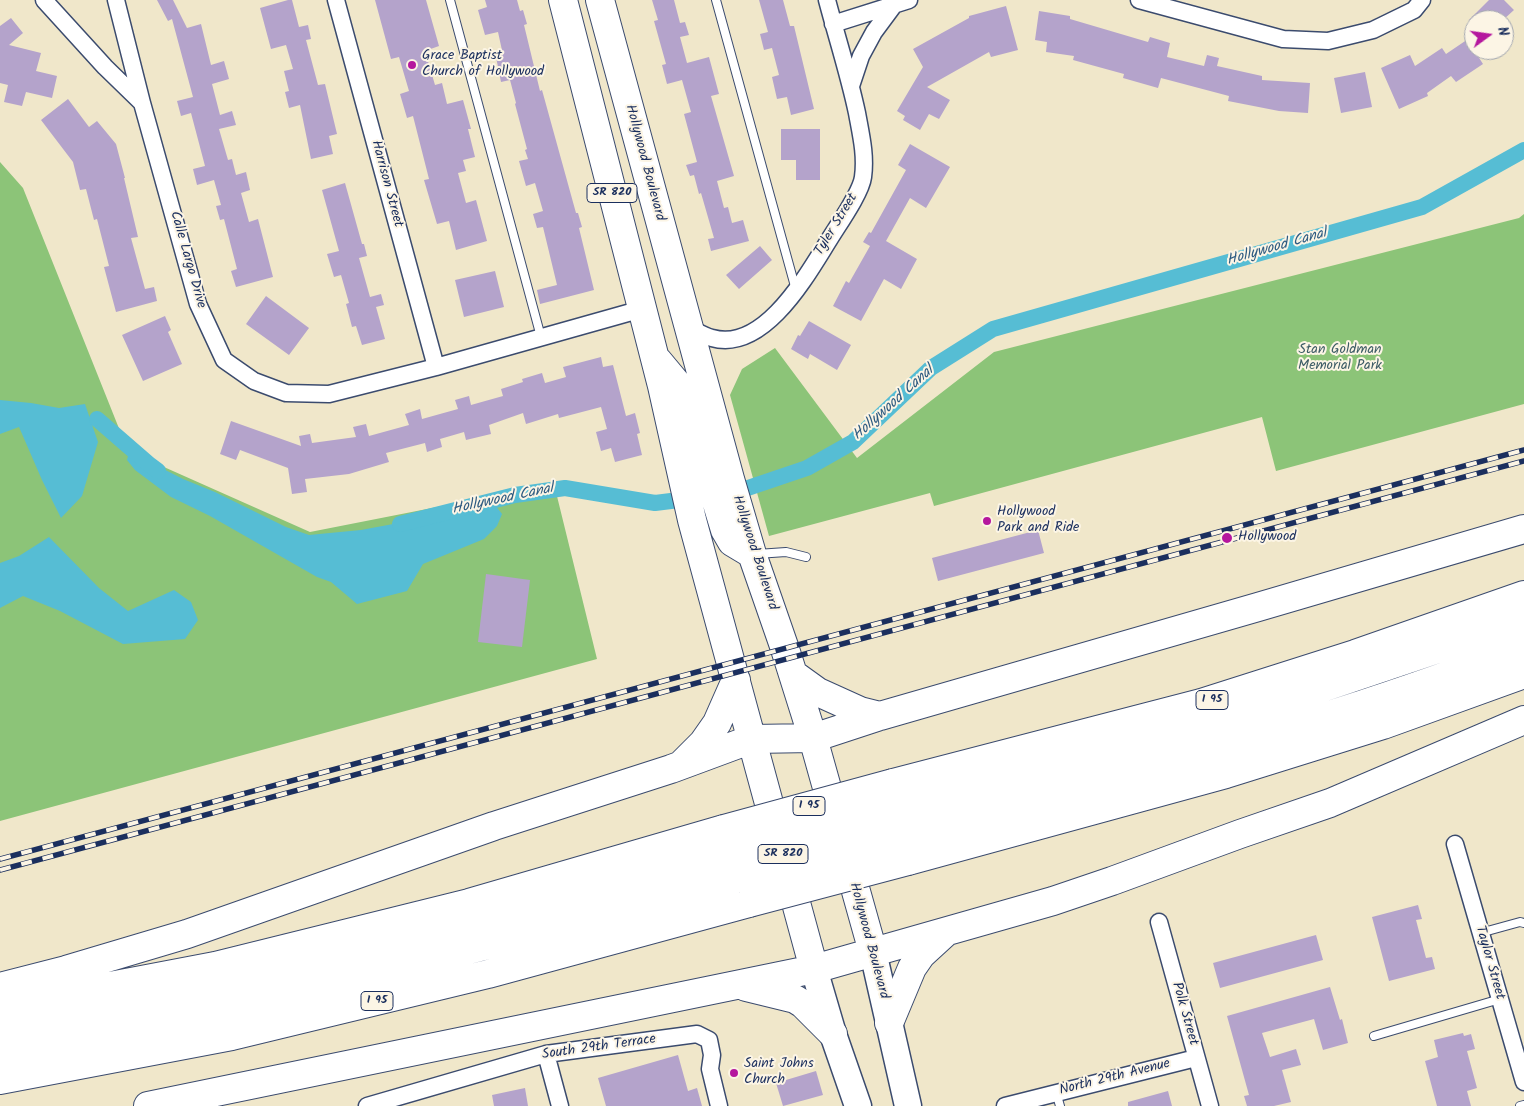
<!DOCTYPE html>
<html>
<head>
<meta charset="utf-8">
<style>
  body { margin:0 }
  #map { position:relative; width:1524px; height:1106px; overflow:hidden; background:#f0e7ca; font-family:Kalam,sans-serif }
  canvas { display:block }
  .north { position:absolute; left:1464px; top:10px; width:50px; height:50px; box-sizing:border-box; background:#fcf5e5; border:1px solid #a2a6af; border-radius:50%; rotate:76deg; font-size:14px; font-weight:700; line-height:20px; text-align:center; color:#1b2f5e }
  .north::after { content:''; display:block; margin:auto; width:18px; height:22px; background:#b5179e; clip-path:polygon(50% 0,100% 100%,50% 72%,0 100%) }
</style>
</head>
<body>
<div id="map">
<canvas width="1524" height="1106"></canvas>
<div class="north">N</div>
</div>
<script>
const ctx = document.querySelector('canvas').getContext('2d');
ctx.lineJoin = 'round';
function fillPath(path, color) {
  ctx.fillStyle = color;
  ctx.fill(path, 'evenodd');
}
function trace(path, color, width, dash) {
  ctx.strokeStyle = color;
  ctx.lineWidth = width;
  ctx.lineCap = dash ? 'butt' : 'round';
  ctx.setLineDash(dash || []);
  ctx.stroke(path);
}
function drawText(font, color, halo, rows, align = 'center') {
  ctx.font = font + ' Kalam,sans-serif';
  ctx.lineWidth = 4;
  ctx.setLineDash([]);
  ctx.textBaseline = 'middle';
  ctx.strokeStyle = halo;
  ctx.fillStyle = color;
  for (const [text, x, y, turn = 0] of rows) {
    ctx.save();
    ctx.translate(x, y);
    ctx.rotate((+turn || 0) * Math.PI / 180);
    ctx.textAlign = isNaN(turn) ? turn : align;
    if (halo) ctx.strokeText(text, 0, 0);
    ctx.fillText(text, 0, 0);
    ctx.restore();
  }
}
const green = new Path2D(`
  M0,162L23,188L128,451L310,532L554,484L597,659L0,821Z
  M1524,214V404L1276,471L1262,417L934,506L930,493L769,536L730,395L742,369L775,348L857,458L994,352L1519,218Z`);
const water = new Path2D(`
  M0,400L31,403L59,408L85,404L98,442L82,496L61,518L42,480L19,427L0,434Z
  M134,454L183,479L215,492L286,527L309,535L361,530L495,505L502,514L497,526L484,539L423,564L407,591L357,604L331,582L317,577L210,516L171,497L135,470L127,460L128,456Z
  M49,537L99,588L128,611L174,590L191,602L198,620L185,639L123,644L60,611L23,596L0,608V563L19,556Z`);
const canal = new Path2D(`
  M97,419L150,465L158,471
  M726,494L736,492L807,468L853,442L931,368L993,329L1422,207L1524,150
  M400,524L515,495L565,488L655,503L695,498`);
const building = new Path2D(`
  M157,0H173L187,28L201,24L211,65L224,61L229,79L212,84L220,115L232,111L236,125L219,129L228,160L232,159L236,175L246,172L250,190L241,193L249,222L258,219L273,277L236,287L231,271L237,269L224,219L220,220L216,206L221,205L214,180L197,185L193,169L205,166L191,113L181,116L177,101L193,97L172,19L168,21Z
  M288,0H292L299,27L308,25L311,39L306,40L318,85L325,84L337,134L329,136L333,154L311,159L300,105L289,108L285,92L289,91L284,71L293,69L286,45L271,49L260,8Z
  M375,0H426L439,46L425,51L435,85L442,83L447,104L463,100L471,129H468L475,157L463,160L466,171L458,173L466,203L476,200L487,241L456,250L449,221L437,224L424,180L429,179L413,116L407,118L400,94L409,91L399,57L391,59Z
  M485,0H517L520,11L523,10L527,24L524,25L540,91L542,90L576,213H578L582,227L579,228L594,290L540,304L537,290L557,285L543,227L537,228L533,214L543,211L535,183L526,186L519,161L528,159L525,150L527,149L515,104L516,103L510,80L501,82L496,57L503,55L498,32L485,35L478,10L487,7Z
  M652,0H674L680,23L685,22L689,35L680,37L687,63L709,57L719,94L711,96L734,176L717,181L724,208L728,207L732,223L743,220L749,241L711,251L708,239L714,238L701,193L699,194L694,175L690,176L686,165L697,162L684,114L691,112L682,80L667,84L662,65L666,64L654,21L658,20Z
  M759,0H783L790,26H794L814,109L791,115L787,97L777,99L772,77L779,75L772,48L764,50L760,34L768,32Z
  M1489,0H1504L1514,10L1503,20H1469Z
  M1006,6L1018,50L991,57L989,52L927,87L950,100L939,119L929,114L920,130L903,120L905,116L897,111L923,67L913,49L969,18V16Z
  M1039,11L1070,16V19L1148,42L1150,37L1170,43L1167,57L1204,66L1207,55L1219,58L1217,66L1262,76V80L1310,83L1308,113L1279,111L1228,101L1229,96L1161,78L1158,88L1123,78L1124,74L1073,60L1074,56L1046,52L1047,42L1035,40Z
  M11,18L23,33L9,45L41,53L36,71L57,76L52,98L26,92L22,106L4,102L8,85L0,83V26Z
  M1474,35V50L1483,64L1456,82L1451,76L1427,93L1428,96L1399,109L1381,68L1410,55L1415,66L1442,48L1446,54Z
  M1365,72L1372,107L1341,113L1334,78Z
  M68,99L89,127L97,121L116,144L125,178H124L138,237L131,238L145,289L154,287L157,301L116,312L104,267L109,266L97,219L94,220L86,189L80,190L73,162L41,120Z
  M781,129H820V180H796V160H781Z
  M910,144L950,167L926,208L910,198L886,241L917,259L901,289L884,279L861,321L833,306L846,281L849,283L870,246L863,242L869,232L871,233L906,170L898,165Z
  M345,183L362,244H364L367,256L359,258L370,297L381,294L384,305L376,307L385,339L362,345L356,326L352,327L346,304L349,303L341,275L334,277L327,254L339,251L322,190Z
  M760,246L772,260L739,289L726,275Z
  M495,271L504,307L464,317L455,280Z
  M266,296L309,328L289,355L246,324Z
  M165,316L171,330L168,332L182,364L143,381L122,335Z
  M809,321L851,345L837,370L810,354L808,359L791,349L798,335L800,336Z
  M601,357L603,367L613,365L626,416L635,413L640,433L637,434L642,455L615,462L611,448L601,451L596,432L607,429L601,407L559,418L558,414L526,424L523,413L489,425L491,434L466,440L464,432L440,439L442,447L427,452L425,443L386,453L389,462L349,474L305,479L307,492L292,494L288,468L240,450L236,460L220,454L231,421L301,446L299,436L310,434L312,443L356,437L353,427L366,424L369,436L409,425L405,414L420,409L422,419L458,409L455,400L469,396L471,405L503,396L501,389L523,382L522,379L542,373L545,383L566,377L563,367Z
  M1038,530L1044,553L938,581L932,558Z
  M486,574L530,580L522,647L478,642Z
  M1418,905L1422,919L1416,920L1426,958L1432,957L1435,969L1389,981L1372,917Z
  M1316,935L1323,960L1220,988L1213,963Z
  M1330,987L1340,1020L1342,1019L1348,1043L1323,1050L1314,1019L1262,1033L1270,1057L1296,1049L1301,1065L1282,1070L1291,1102L1274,1106H1247L1244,1096L1249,1095L1227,1016Z
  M1463,1033L1464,1036L1471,1034L1475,1049L1467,1051L1477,1088L1467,1091L1471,1106H1437L1425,1061L1438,1057L1434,1040Z
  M678,1055L688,1091L697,1088L702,1106H606L598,1078Z
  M816,1071L823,1095L783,1106L776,1083Z
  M525,1088L528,1106H494L492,1095Z
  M1168,1091L1172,1106H1128V1102Z`);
const lane = new Path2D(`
  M450,0L541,337
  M716,0L796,290
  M757,554L786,552L806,557
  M1480,933L1520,922L1524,923
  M1374,1036L1500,999
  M1056,1092L1060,1106
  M1520,1106L1524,1105`);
const street = new Path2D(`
  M44,0L105,67L142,103L198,304L224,360L254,381L286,393L329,394L436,367L642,309
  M116,0L142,103
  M336,0L436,367
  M1139,0L1283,39L1328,41L1373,30L1414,10L1422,0
  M833,24L909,0
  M851,86L861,56L874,32L894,5
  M688,327C696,331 704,336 712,338C764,353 807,275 829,240C838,225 861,193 863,177C866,155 861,135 857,113C849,75 837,38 827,0
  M1455,844L1524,1082
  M1159,922L1210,1106
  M546,1054L560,1106
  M367,1106L546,1054L697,1034L709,1040L712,1055L710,1069L719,1106
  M1005,1106L1196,1058`);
const primary = new Path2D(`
  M873,952L908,1106
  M814,969L833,1034L858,1106`);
const highway = new Path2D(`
  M563,0L662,386L692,520L814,969
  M600,0L730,479L752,554L785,649L813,738L873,952
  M658,361L683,391L725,530L732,542L752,554
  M793,674L818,692L860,711L880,716
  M683,763L703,743L717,723L736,680
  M893,783L1201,703L1355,654L1524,595
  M899,807L1233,718L1524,620
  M903,834C1043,795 1184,760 1323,717C1391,696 1458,672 1524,648
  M908,861L1226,774L1383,725L1524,674
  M0,987L66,970L187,934L494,826L671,769L752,739L813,738L880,716L1258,607L1524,529
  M746,987L795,999L803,1004L833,1034
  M0,1007L215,966L469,903L724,829
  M889,1023L912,968L921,955L945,933
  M0,1029L197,991L502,916L730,853
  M0,1056L231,1011L574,923L736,879
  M0,1080L232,1036L488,974L749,903
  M148,1106L814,969L1053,901L1112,881L1240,834L1330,803L1524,720`);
const rail = new Path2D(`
  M0,859L1524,450
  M0,870L1524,461`);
const highwayBridge = new Path2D(`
  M724,829L893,783
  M730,853L899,807
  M736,879L903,834
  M749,903L908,861`);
const markers = [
  [412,65,5,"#b5179e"],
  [987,521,5,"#b5179e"],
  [1227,538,6,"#b5179e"],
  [734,1073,5,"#b5179e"]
];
const shields = [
  [612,193,50],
  [1212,700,32],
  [809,806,32],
  [783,854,50],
  [377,1001,32]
];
const shieldNames = [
  ["SR 820",612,193],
  ["I 95",1212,700],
  ["I 95",809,806],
  ["SR 820",783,854],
  ["I 95",377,1001]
];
const poiNames = [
  ["Grace Baptist",422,57],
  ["Church of Hollywood",422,73],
  ["Hollywood",997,513],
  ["Park and Ride",997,529],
  ["Hollywood",1238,538],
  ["Saint Johns",744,1065],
  ["Church",744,1081]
];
const streetNames = [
  ["Hollywood Boulevard",644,163,75],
  ["Harrison Street",386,184,75],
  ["Tyler Street",837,225,-59],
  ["Calle Largo Drive",187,260,74],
  ["Hollywood Boulevard",754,553,72],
  ["Hollywood Boulevard",868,941,75],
  ["Taylor Street",1489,963,74],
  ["Polk Street",1184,1014,74],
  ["South 29th Terrace",599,1048,-8],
  ["North 29th Avenue",1115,1078,-14]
];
const parkNames = [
  ["Stan Goldman",1340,351],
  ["Memorial Park",1340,367]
];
const waterNames = [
  ["Hollywood Canal",1277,248,-16],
  ["Hollywood Canal",894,404,-42],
  ["Hollywood Canal",503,500,-12]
];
fillPath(green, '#8cc478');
fillPath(water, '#56bdd4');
trace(canal, '#56bdd4', 16);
fillPath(building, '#b4a3cb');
trace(lane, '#3b4b6e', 10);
trace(street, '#3b4b6e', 19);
trace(primary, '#3b4b6e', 29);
trace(highway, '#3b4b6e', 30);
trace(lane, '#fff', 8);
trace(street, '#fff', 16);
trace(primary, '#fff', 26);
trace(highway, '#fff', 28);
trace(rail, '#1b2f5e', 5.5);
trace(rail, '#fcf5e5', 4, [11]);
trace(highwayBridge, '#3b4b6e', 30, []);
trace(highwayBridge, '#fff', 28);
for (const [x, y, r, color] of markers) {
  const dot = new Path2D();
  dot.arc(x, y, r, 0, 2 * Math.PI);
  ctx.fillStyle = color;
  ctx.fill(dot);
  trace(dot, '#fcf5e5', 2);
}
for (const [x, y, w] of shields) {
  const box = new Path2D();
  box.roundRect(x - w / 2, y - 9.5, w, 19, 4);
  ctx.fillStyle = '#fcf5e5';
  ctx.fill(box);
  trace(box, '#1b2f5e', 1);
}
drawText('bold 12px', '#1b2f5e', null, shieldNames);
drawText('14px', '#1b2f5e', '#fcf5e5', poiNames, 'left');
drawText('14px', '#1b2f5e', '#fcf5e5', streetNames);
drawText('14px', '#3d5c66', '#fcf5e5', parkNames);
drawText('italic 15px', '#2d5a81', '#fcf5e5', waterNames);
</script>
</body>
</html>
